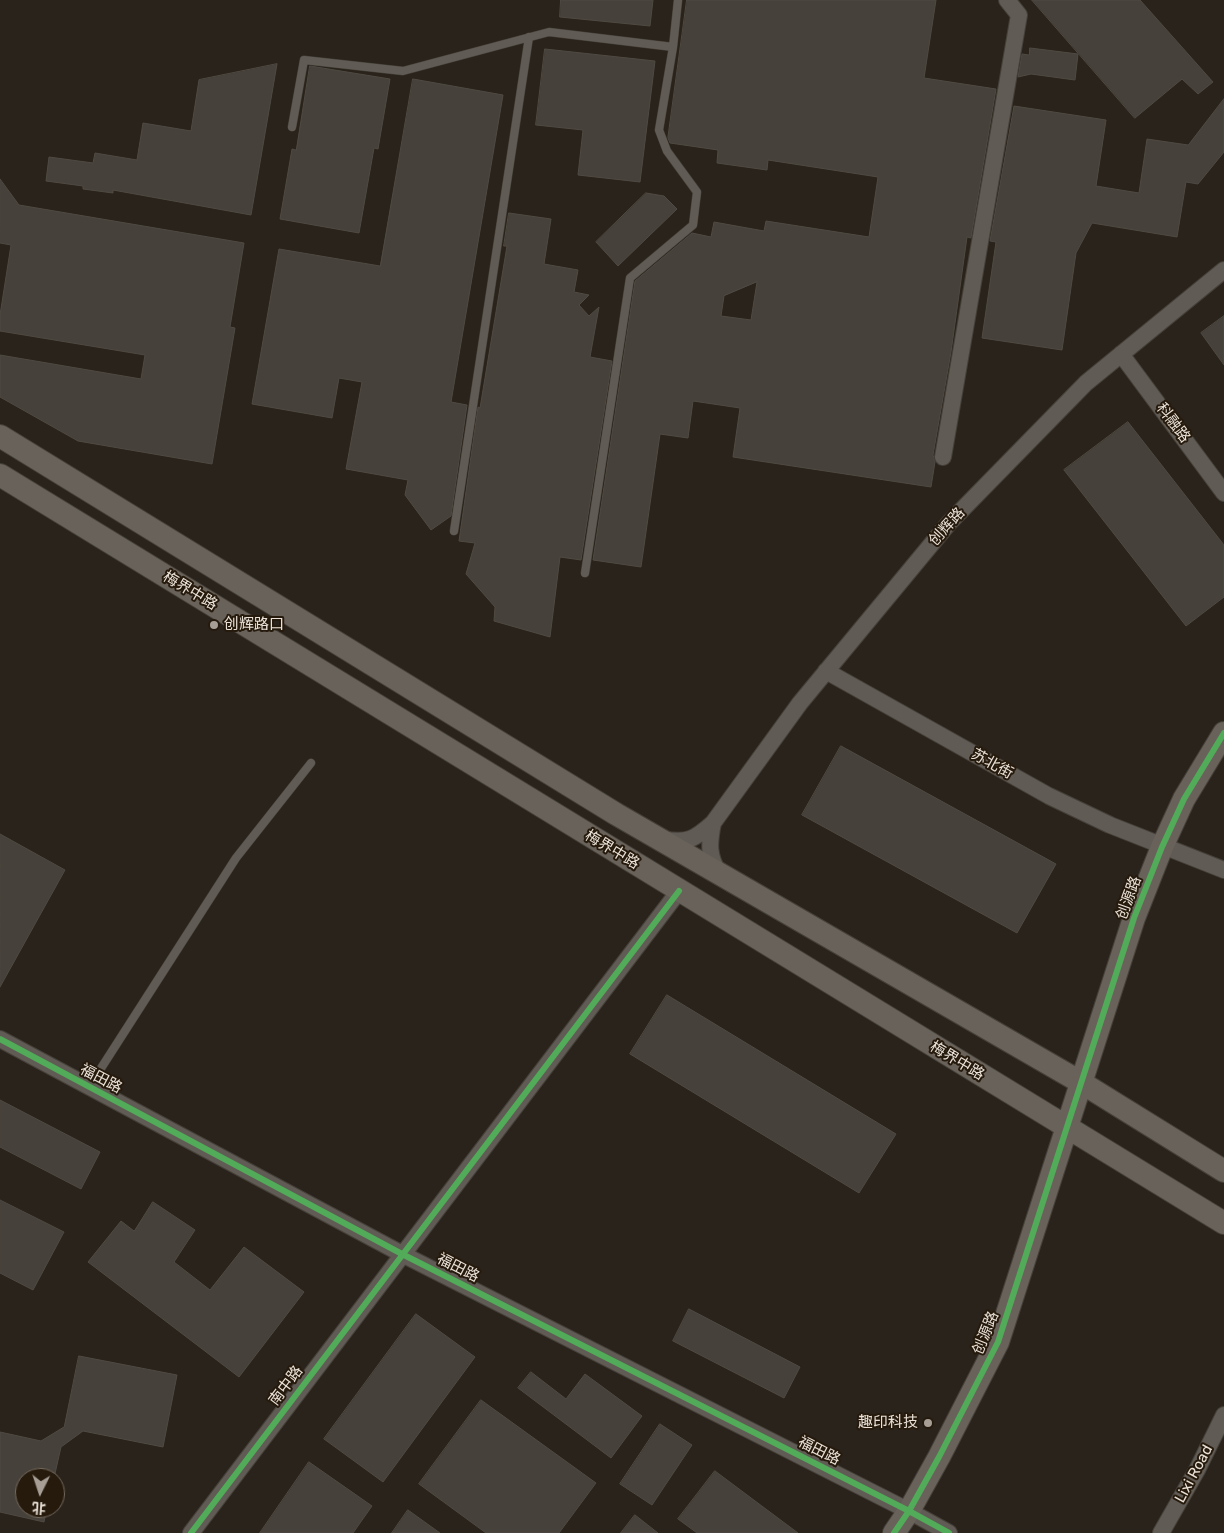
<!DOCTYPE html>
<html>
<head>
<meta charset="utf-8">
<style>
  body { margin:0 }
  #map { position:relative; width:1224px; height:1533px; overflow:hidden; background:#2a231b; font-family:Rubik,"Noto Sans SC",sans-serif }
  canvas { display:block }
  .north { position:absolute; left:15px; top:1468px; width:50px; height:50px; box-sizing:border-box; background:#261a0c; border:1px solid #746a5e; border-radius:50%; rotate:184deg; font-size:14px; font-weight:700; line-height:20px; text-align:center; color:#eae2d8 }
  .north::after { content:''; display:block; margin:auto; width:18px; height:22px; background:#a79f96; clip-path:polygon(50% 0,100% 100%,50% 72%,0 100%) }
</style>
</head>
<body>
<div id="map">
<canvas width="1224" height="1533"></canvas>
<div class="north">北</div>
</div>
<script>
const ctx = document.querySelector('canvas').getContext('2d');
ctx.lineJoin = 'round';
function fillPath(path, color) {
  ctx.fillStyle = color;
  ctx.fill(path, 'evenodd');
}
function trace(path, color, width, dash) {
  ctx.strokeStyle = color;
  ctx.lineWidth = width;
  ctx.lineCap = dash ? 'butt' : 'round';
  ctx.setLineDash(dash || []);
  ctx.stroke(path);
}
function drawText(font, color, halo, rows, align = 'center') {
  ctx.font = font + ' Rubik,"Noto Sans SC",sans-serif';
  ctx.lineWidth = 4;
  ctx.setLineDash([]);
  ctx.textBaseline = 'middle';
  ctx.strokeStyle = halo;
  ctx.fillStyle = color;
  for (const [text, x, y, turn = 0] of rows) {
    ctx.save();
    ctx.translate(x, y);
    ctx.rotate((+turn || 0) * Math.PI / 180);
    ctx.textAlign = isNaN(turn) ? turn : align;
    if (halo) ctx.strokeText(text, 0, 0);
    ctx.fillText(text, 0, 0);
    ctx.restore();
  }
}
const building = new Path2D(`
  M561,0H653L650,26L560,17Z
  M687,0H936L924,78L996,89L971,238L967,237L951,352L933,455L935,462L931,487L733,457L740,408L693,401L688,438L660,434L641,567L593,560L635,281L692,233L711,237L714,222L764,231L766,221L869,237L878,177L768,160L767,170L717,163L718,150L670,143L668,138ZM757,282L751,320L721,316L724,296Z
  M1032,0H1140L1213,82L1198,94L1182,79L1135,118Z
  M1030,48L1078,54L1075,80L1031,74L1018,77L1022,54L1029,55Z
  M545,49L655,61L640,182L578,175L583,130L536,125Z
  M277,64L251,215L113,190V193L83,189V186L46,181L49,157L93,163L95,153L137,160L143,123L191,131L199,80Z
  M310,66L390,79L378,149L374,148L359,233L280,219L292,149L296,150Z
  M413,79L503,95L451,402L467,405L451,516L431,530L405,495L408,480L346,469L362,382L339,378L332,418L252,404L279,249L380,266Z
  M1224,99V152L1198,184L1186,182L1177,237L1092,223L1076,253L1062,350L982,338L996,242L990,241L1014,106L1106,120L1096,186L1139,193L1147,139L1188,145Z
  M0,179L19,205L244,243L230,327L235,328L212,464L78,441L0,397V355L141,379L145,355L0,331V315L11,245L0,243Z
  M646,193L664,196L677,209L618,266L596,242Z
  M509,213L551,219L544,264L578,270L574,292L589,295L579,305L589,316L599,307L590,357L612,361L581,560L560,557L550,637L494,621L495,607L466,574L475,543L459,541L478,407L480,408L507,246H504Z
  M1224,316V365L1201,333Z
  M1128,422L1224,545V597L1186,626L1064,470Z
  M841,746L1056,864L1017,933L802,815Z
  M0,834L65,870L0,987Z
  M667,995L896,1134L859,1193L630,1054Z
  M0,1100L100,1152L81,1189L0,1147Z
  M0,1200L64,1232L33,1290L0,1273Z
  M153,1202L195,1230L174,1262L210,1290L244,1247L304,1292L239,1377L88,1262L121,1221L134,1231Z
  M689,1309L800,1367L784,1398L673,1341Z
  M416,1314L475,1357L383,1482L324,1439Z
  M79,1356L177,1375L163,1447L83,1431L61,1447L54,1478H25V1508H47L44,1522L0,1512V1432L41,1441L64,1427Z
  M531,1372L566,1399L585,1374L642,1416L611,1458L518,1388Z
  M481,1400L596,1483L559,1533H486L419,1484Z
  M660,1424L692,1445L652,1505L620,1484Z
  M309,1462L372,1506L353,1533H260Z
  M715,1471L798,1533H697L678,1519Z
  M408,1510L440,1533H392Z
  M635,1515L658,1533H621Z`);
const lane = new Path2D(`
  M292,127L304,60L403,71L549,32L673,47
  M454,531L529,37
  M585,573L630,278L693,225L697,192L667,151L659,130L673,47L678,0
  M89,1087L236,858L311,763`);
const street = new Path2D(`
  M1121,354L1224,493
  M943,457L1019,15L1007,0
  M826,671L1049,796L1110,825L1224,870
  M713,823L800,703L949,523L1086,383L1224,270
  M663,839C687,844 695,839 713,823C709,843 708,856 719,873
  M0,1039L402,1254L909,1511L949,1533
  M191,1533L679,891
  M1161,1533L1197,1470L1224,1415`);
const secondary = new Path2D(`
  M0,436L616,814L1082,1083L1224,1171
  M0,475L1224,1223
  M894,1533L909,1511L939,1457L998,1342L1134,918L1162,847L1184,799L1224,733`);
const cycleway = new Path2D(`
  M0,1039L402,1254L909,1511L949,1533
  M191,1533L679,891
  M894,1533L909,1511L939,1457L998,1342L1134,918L1162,847L1184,799L1224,733`);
const markers = [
  [214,625,5,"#a79f96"],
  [928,1423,5,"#a79f96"]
];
const streetNames = [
  ["科融路",1173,423,53],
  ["创辉路",947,527,-48],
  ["梅界中路",190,591,31],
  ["苏北街",992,764,29],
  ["梅界中路",612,850,31],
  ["创源路",1129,898,-70],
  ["梅界中路",957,1061,31],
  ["福田路",101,1079,28],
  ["福田路",458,1268,27],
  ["创源路",986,1333,-68],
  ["南中路",286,1386,-53],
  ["福田路",819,1451,27],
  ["Lixi Road",1194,1474,-62]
];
const poiNames = [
  ["创辉路口",224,625],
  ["趣印科技",918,1423,"right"]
];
fillPath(building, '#46413a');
trace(building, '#4f4a43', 1);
trace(lane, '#454039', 9);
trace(street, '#454039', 18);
trace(secondary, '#454039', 24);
trace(lane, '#605b55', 8);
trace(street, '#605b55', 16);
trace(secondary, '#68625a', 22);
trace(cycleway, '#51ab58', 6);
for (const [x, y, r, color] of markers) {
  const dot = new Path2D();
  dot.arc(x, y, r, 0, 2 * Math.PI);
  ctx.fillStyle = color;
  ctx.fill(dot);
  trace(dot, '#261a0c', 2);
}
drawText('15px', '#eae2d8', '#261a0c', streetNames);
drawText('15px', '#eae2d8', '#261a0c', poiNames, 'left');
</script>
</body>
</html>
